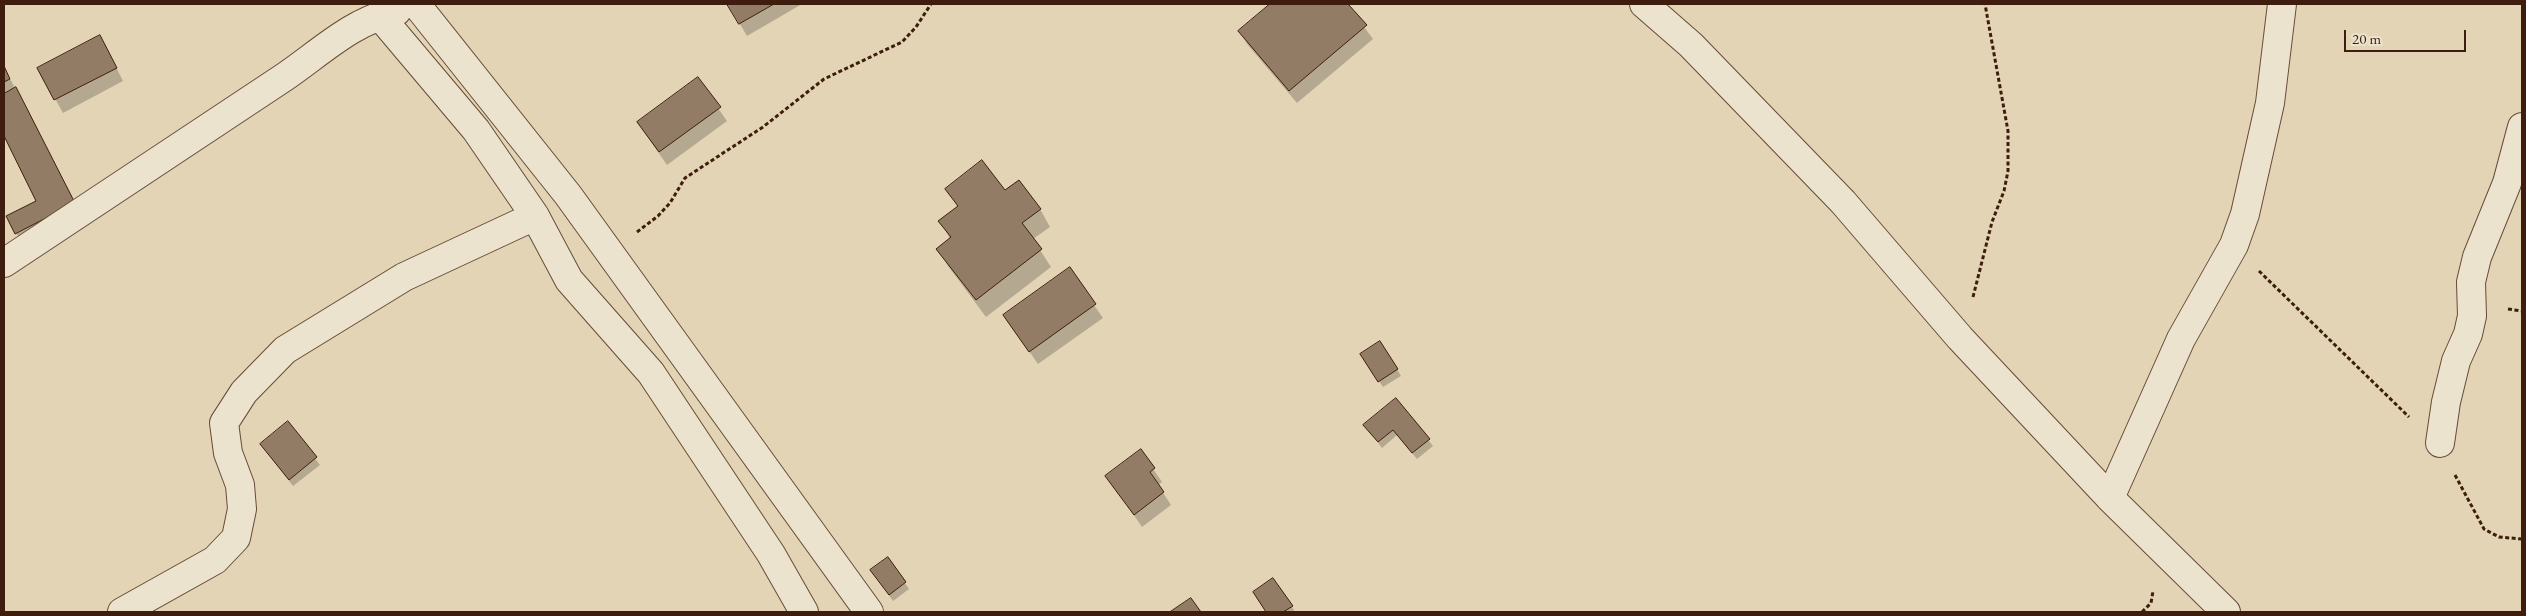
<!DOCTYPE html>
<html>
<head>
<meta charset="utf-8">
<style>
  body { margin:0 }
  #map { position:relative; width:2526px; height:616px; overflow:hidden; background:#e2d4b4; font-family:"EB Garamond",serif }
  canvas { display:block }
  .frame { position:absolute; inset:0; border:5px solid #3e1d0f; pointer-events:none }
  .scale { position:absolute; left:2344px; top:30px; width:122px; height:22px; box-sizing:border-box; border:2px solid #3e1d0f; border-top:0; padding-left:6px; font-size:15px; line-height:18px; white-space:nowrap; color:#3e1d0f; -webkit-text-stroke:4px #ece3ce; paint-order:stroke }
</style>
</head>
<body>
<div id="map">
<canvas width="2526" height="616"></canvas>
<div class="frame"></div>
<div class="scale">20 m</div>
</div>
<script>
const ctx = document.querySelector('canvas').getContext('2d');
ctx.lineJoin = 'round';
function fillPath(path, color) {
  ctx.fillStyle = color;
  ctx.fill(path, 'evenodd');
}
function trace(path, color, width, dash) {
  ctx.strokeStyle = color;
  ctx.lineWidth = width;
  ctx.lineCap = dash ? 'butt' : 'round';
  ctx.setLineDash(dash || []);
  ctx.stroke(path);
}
const shadow = new Path2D(`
  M728,4H802L747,36Z
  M1272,4H1347L1373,39L1297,103L1247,44L1240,31Z
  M107,49L123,81L63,113L38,68Z
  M4,67L81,216L24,246L16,233L38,201L5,137L4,138Z
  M698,79L727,121L667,165L638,123Z
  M947,189L1005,192L1040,209L1050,227L1033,239L1051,267L986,317L948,266L938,249L950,239L940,221L958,208Z
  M1069,269L1103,318L1038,364L1004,315Z
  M1365,361L1397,369L1401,376L1383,387Z
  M1396,400L1433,446L1417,459L1397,435L1382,448L1365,425Z
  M288,423L320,465L293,486L261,444Z
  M1141,451L1162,482L1158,485L1171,505L1142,527L1107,476Z
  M888,559L909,589L893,601L876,577Z
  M1258,599L1292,607L1295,612H1267Z`);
const building = new Path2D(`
  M727,4H774L739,24Z
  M1270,4H1348L1367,25L1289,91L1238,31Z
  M100,35L117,68L54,100L37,68Z
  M4,66L10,79L4,82Z
  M698,77L721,107L659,152L637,122Z
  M16,87L75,203L15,234L6,216L36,201L4,136V94Z
  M982,160L1005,190L1019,180L1041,209L1022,223L1042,249L976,300L936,249L951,237L938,221L958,206L945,189Z
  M1070,267L1096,304L1029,352L1003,315Z
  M1380,341L1398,369L1378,382L1360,354Z
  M1396,398L1430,439L1412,453L1393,430L1378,442L1363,425Z
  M288,421L317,457L289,480L260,444Z
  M1141,449L1155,468L1150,472L1164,492L1134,515L1105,476Z
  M888,557L906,582L889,595L870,570Z
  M1273,578L1293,606L1283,612H1266L1253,592Z
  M1191,598L1201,612H1170Z`);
const path = new Path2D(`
  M637,232L658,216L670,203L685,178L763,127L824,79L902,42L916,27L931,4
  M2259,271L2409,417
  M1973,297L1992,222L2004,191L2008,171V131L1985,4
  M2508,309L2522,311
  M2455,475L2484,529L2499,537L2522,539
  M2142,612L2151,603L2153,591`);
const street = new Path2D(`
  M416,4L568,195L869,612
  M1644,4L1691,45L1843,202L1960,338L2110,498L2226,612
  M379,15L476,130L535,216L569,280L651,373L771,554L804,612
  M4,263C95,203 186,143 277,82C316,57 350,21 397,11
  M2440,443L2446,402L2456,361L2468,334L2472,316L2471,282L2477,257L2507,183L2522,127
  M2110,498L2181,339L2234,245L2245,214L2270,103L2282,4
  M122,612L215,560L236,538L242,509L240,485L228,453L224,423L244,392L285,350L404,277L535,216`);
fillPath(shadow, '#0003');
fillPath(building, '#937c65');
trace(building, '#3e1d0f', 1);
trace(street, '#674b38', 30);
trace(path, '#3e1d0f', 3, [4, 2.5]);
trace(street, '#ece3ce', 28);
</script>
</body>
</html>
